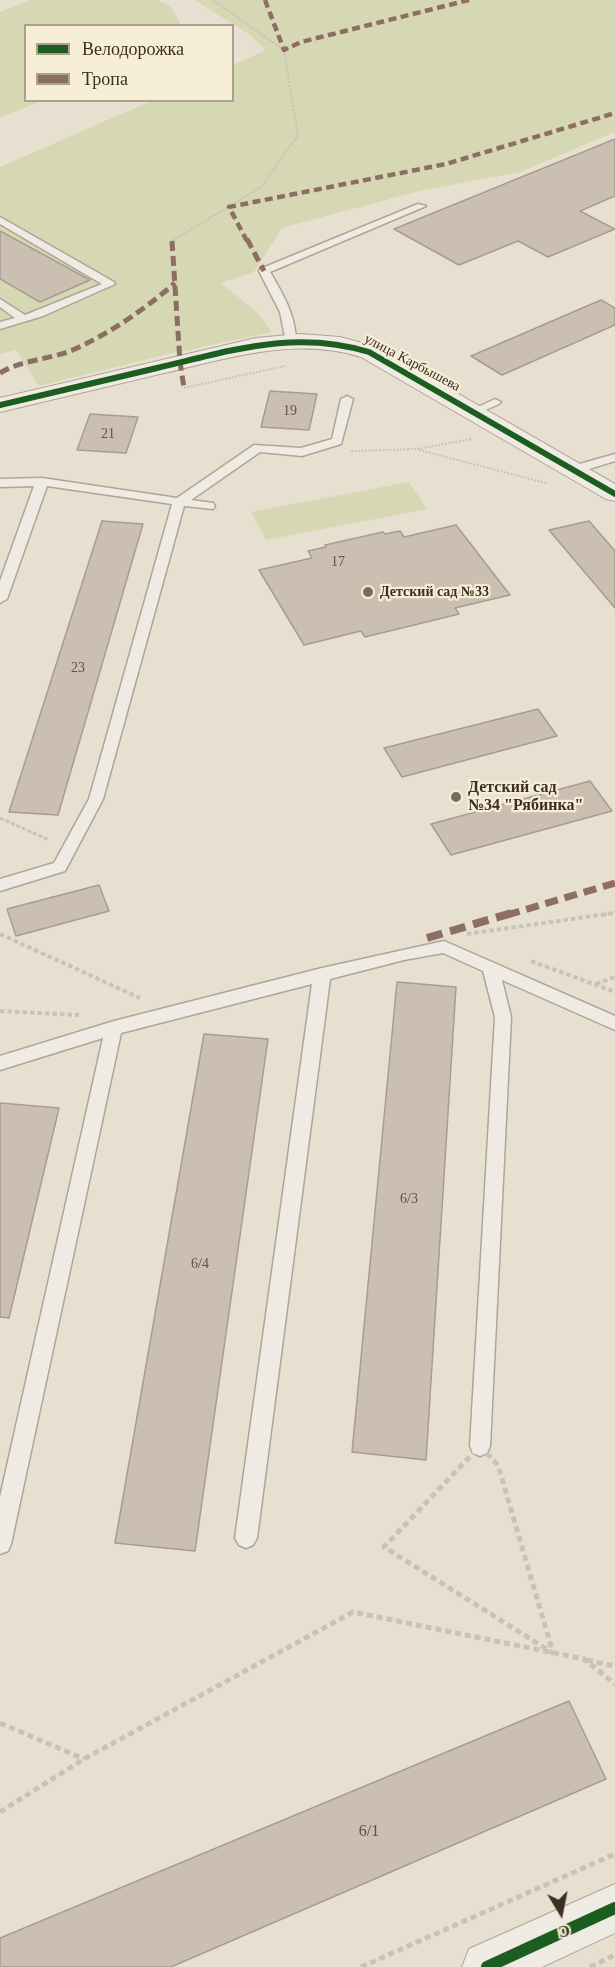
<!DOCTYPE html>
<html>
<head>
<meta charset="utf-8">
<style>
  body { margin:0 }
  #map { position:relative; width:615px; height:1967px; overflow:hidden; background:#e7e0d1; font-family:"Times New Roman",serif }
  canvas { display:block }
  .legend { position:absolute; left:24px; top:24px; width:210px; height:78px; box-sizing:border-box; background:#f7eed8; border:2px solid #ada18e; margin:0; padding:8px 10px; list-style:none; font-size:18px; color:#3d2e20 }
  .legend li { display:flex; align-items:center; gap:12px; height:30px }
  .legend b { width:30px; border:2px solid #ada18e }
  .north { position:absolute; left:531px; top:1883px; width:60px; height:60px; -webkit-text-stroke:4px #f7eed8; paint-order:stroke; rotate:170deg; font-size:16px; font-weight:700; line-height:24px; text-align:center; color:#3d2e20 }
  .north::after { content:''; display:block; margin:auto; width:21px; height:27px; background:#3d2e20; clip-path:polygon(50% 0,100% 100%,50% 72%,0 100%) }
</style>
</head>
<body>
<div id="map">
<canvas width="615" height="1967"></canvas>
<ul class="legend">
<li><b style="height:8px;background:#1b5e20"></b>Велодорожка</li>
<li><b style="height:8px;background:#8d6e63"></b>Тропа</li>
</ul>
<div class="north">С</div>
</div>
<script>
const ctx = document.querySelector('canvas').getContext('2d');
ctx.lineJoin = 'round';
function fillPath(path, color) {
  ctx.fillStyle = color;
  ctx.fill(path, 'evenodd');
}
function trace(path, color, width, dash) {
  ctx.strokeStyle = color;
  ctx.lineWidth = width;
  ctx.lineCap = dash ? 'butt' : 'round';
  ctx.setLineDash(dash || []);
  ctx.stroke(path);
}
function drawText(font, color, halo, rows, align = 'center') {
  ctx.font = font + ' "Times New Roman",serif';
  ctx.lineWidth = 4.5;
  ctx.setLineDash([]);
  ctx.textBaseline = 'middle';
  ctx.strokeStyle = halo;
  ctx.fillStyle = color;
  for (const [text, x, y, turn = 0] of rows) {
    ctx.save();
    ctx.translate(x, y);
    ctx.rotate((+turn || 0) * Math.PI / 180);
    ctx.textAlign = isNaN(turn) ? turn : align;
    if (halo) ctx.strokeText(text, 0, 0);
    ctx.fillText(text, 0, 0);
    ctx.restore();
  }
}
const green = new Path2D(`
  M31,0H157L170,6L180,22V26H26V100L41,101L0,118V12Z
  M195,0H615V132L520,172L419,191L282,228L254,272L221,283L259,314L272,332L160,356L39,386L16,350L0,354V167L151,101L232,100L233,65L266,50L250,35Z
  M409,482L427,509L266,540L251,512Z`);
const building = new Path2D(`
  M615,139V196L580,211L615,229L548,257L518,241L459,265L394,229Z
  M0,231L90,280L40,302L0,279Z
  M601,300L615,308V325L502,375L471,356Z
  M270,391L317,394L309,430L261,427Z
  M90,414L138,417L126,453L77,450Z
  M102,521L143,524L58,815L9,812Z
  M589,521L615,551V608L549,530Z
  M456,525L510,595L455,608L459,614L365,637L361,631L304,645L259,570L312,558L308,551L326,547L325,545L383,532L385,534L400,531L404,537Z
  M538,709L557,736L402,777L384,748Z
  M590,781L612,811L451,855L431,824Z
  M99,885L109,911L16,936L7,909Z
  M397,982L456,987L426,1460L352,1452Z
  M204,1034L268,1039L195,1551L115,1543Z
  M0,1103L59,1108L9,1318L0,1317Z
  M569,1701L606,1779L171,1967H0V1938Z`);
const pathFar3 = new Path2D(`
  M172,241L261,187L298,135L284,50L213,0
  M184,388L285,366
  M419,450L546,483
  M351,451L418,449L471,439`);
const pathFar2 = new Path2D(`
  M0,818L49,840
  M603,915L615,913`);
const pathFar1 = new Path2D(`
  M0,934L140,998
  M467,934L614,913
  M531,961L615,992
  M596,984L615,977
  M0,1011L79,1015`);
const path = new Path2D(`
  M480,1446L498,1465L553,1653L384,1547Z
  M587,1660L615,1666
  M0,1723L84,1759
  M0,1812L84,1759L353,1612L584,1659L615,1684
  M361,1967L615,1854
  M590,1967L615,1955`);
const service = new Path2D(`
  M418,204L426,206L270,272C283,294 295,314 296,340L290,343L286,342L280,312L259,271L260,269Z
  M0,217L114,282L115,284L43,316L0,329V322L15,318L0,307V299L25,315L102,284L0,224Z
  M347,396L353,399L341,444L302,456L260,452L191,500L213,503L215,506L213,509L184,506L103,799L65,871L0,891V879L54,863L89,799L172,504L47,486L7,599L0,603V581L34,486L0,487V479L42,478L177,498L254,445L301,448L332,439L341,399Z
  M495,399L501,402L499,404L474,415L468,412Z
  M615,454V461L573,474L567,470L569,467Z
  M444,941L615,1016V1030L502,980L511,1017L490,1446L487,1453L480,1456L473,1453L470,1446L495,1017L483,971L443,953L404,960L330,979L257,1538L253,1545L246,1548L239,1545L235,1538L312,984L121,1033L11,1544L8,1551L0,1554V1497L103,1038L0,1070V1056L114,1021L322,968Z`);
const minor = new Path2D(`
  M615,1884V1933L542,1967H462L469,1949Z`);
const tertiary = new Path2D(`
  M300,334L340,337L377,347L615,484V501L606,499L361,357C293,336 226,359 160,374C107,387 53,399 0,412V398L256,338Z`);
const quietFar3 = new Path2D(`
  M265,0L284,50L301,42L469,0
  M247,241L229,207L446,164L615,113`);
const quietFar2 = new Path2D(`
  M247,239L264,271
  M172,241L180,362L184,388
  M0,373C23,359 50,360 75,349C112,332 145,309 175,283`);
const quietFar1 = new Path2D(`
  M507,915L615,883`);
const quiet = new Path2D(`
  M427,938L512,913`);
const cyclewayFar1 = new Path2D(`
  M0,405C52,393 105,380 157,368C230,351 294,329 369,352L615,494`);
const cycleway = new Path2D(`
  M487,1967L615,1908`);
const markers = [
  [368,592,6,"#786c5e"],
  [456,797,6,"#786c5e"]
];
const farStreetnames = [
  ["улица Карбышева",412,363,28]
];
const numberNames = [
  ["19",290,411],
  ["21",108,434],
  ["17",338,562],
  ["23",78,668],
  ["6/3",409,1199],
  ["6/4",200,1264]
];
const farPoinames = [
  ["Детский сад №33",380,592]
];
const poiNames = [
  ["Детский сад",468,788],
  ["№34 \"Рябинка\"",468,806]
];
const nearNumbernames = [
  ["6/1",369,1832]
];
fillPath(green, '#d6d7b3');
fillPath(building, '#cbbfb2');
trace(building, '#a89c90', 1.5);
trace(service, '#ada599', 3);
trace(minor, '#ada599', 2);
trace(tertiary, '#ada599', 2);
trace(pathFar3, '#c8c2b9', 2, [2, 1.5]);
trace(pathFar2, '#c8c2b9', 3, [4, 2]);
trace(pathFar1, '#c8c2b9', 4, [4.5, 3]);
trace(path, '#c8c2b9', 5, [6, 4]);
fillPath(service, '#efebe3');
fillPath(minor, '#efebe3');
fillPath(tertiary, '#efebe3');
trace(quietFar3, '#8d6e63', 4.5, [8, 4.5]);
trace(quietFar2, '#8d6e63', 5, [10, 5]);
trace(quietFar1, '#8d6e63', 7, [13, 7]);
trace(quiet, '#8d6e63', 8, [16, 8]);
trace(cyclewayFar1, '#1b5e20', 6);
trace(cycleway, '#1b5e20', 12);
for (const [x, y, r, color] of markers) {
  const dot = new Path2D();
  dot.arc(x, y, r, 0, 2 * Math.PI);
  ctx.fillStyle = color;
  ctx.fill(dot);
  trace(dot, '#f7eed8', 2);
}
drawText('14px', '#3d2e20', '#f7eed8', farStreetnames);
drawText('14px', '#605244', null, numberNames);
drawText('bold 14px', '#3d2e20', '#f7eed8', farPoinames, 'left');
drawText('bold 16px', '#3d2e20', '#f7eed8', poiNames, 'left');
drawText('16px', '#605244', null, nearNumbernames);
</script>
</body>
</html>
